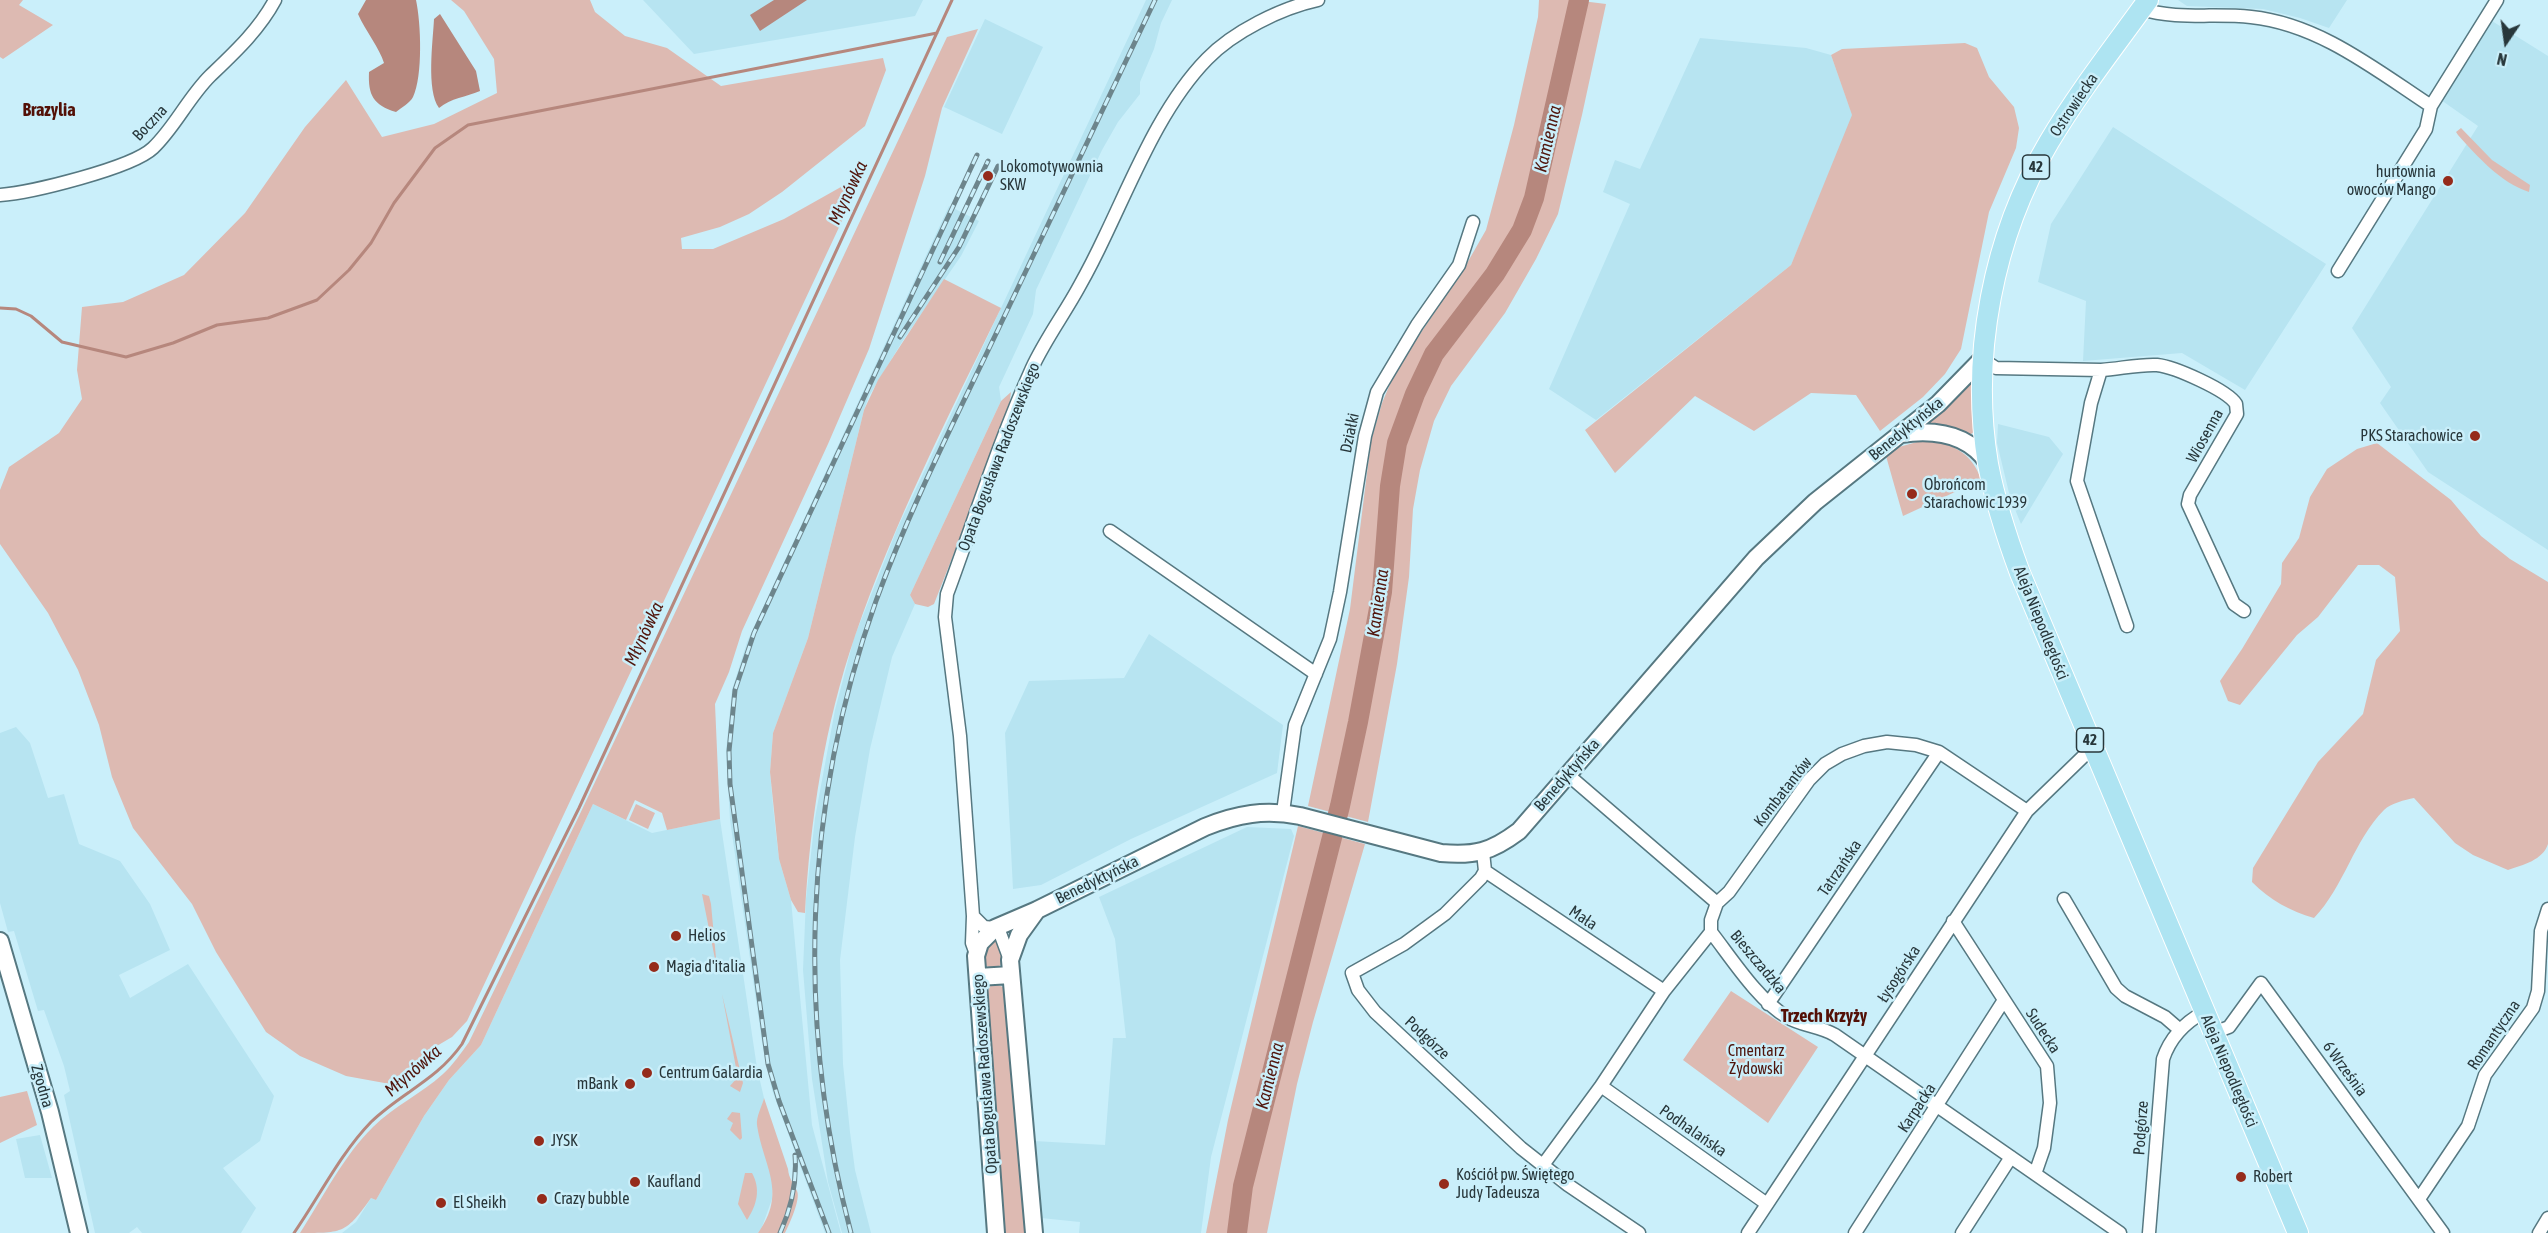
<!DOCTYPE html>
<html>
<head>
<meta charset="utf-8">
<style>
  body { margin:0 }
  #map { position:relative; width:2548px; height:1233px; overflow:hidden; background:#caeffa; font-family:"Asap Condensed",sans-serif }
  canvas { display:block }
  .north { position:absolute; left:2476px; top:12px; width:60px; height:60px; -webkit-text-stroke:4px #caeffa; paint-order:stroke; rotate:193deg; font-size:16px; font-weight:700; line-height:24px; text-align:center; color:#28373b }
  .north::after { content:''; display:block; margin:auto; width:21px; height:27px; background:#28373b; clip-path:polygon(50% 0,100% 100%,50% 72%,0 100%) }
</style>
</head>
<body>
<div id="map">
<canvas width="2548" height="1233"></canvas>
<div class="north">N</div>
</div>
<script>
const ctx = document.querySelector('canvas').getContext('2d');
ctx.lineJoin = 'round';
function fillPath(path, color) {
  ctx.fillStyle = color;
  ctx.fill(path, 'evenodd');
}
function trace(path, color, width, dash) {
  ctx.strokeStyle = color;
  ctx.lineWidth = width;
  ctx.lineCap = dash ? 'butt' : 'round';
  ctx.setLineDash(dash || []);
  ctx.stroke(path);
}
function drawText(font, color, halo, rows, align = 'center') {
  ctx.font = font + ' "Asap Condensed",sans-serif';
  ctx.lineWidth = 5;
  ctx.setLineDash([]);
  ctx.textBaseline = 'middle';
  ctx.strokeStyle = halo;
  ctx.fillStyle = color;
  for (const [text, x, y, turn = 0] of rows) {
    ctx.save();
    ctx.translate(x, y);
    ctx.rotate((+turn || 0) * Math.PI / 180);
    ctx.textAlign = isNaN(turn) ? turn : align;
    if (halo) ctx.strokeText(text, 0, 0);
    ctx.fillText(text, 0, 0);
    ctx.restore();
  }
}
const built = new Path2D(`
  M643,0H923L915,16L694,54Z
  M1146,0H1172L1161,23L1154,49L1140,82V94L1118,122L1102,150L1036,290L1033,314L999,387L1001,401L910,595L915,604L892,657L870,749L855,837L840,960L843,1064L850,1132L855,1170L871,1233H842L828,1182L812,1079L803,970L806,899L815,818L835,710L854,638L897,529Z
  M2178,0H2347L2329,28L2300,18L2263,9L2187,6Z
  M985,19L1043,47L1002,134L944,107Z
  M2492,21L2548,56V550L2428,472L2380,403L2391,387L2352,328L2478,126L2441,100Z
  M1700,38L1806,48L1831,55L1853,117L1791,265L1596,420L1549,389L1630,204L1603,192L1615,160L1640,169Z
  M2113,127L2326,264L2245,390L2182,353L2083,361L2086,301L2038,282L2051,224Z
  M949,206L979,221L961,256L902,342L869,396L864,410L808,638L773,733L770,772L774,816L779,859L791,900L812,1125L841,1233H825L772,1090L762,1042L730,820L726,751L732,690L747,642Z
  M1998,424L2049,437L2063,454L2021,524L2010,497L1997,443Z
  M1149,634L1283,725L1277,773L1131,839L1041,885L1013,889L1005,733L1029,681L1124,678Z
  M16,727L30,743L48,798L64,794L79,844L120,861L150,904L170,950L119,975L130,998L188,964L274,1096L260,1141L223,1168L256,1208L241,1233H142L137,1227L129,1233H95L64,1095L70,1091L64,1066L44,1010L38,1011L14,931L8,932L0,903V733Z
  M593,804L652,833L720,819L757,1068L764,1098L757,1123L773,1179L772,1199L762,1227L758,1233H342L356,1222L371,1198L376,1200L424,1116L449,1080L481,1045Z
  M1247,827L1291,829L1294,836L1211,1157L1201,1233H1079L1080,1222L1041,1218L1034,1141L1105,1145L1113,1038H1126L1115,939L1099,897Z
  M40,1135L52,1178H25L16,1139Z`);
const green = new Path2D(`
  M0,0H23L19,5L53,25L3,59L0,57Z
  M451,0H590L595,12L625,36L667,48L721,86L883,58L886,70L865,126L782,192L749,214L720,227L681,238L682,249H713L784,219L864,174L467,1021L452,1037L430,1050L390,1084L346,1076L300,1056L266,1032L216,952L192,904L133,828L112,777L99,725L78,670L48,613L0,544V490L9,467L59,433L82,399L77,370L82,307L123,302L184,275L245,213L305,127L346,80L382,137L434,124L497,93L494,59L464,11Z
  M1539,0H1574L1606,4L1582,115L1558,214L1536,259L1505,313L1451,386L1434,421L1420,470L1413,509L1409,577L1397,664L1368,822L1308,806L1350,609L1371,441L1382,403L1396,370L1466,265L1486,230L1514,125L1538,17Z
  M978,29L942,108L925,176L869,349L828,444L742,631L729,672L715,704L720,819L667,830L662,813L635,800L626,820L593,804L481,1045L449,1080L424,1116L376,1200L371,1198C346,1233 344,1233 300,1233C322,1199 344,1155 373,1127C394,1106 421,1094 443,1074C453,1065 461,1053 469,1042L578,818L947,37Z
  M1965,43L1977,48L1989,77L2014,107L2019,128L2016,148L1989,212L1961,349L1945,374L1923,397L1880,431L1856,395L1811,393L1754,431L1695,396L1615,473L1585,430L1791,265L1852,115L1831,55L1842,49Z
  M2461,128L2492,160L2530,185L2529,192C2501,183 2478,157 2458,135L2456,132Z
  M944,279L1001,308C949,415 894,522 855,636C825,723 810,820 805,913L798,912L791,900L779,859L770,772L773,733L808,638L864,410L878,380Z
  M1969,383L1974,386L1977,429L1969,436L1922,425Z
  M1011,392L1008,416L934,604L928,607L915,604L910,595L1001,401Z
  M1924,440C1951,442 1973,453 1981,480L1903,516L1886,456L1899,447Z
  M2377,443L2451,500L2481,536L2510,559L2548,582V844C2543,860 2523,865 2508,870L2473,855L2455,843L2414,798C2405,800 2391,803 2384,810C2354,840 2344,887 2314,918C2290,911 2270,900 2252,882L2253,868L2318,762L2363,714L2376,660L2400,631L2395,577L2379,565H2358L2318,617L2297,635L2240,705L2228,701L2220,681L2242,649L2281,584L2282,563L2299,538L2310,497L2327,469L2357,449Z
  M636,804L655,813L648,829L629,820Z
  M1298,826L1365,844L1313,1022L1297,1084L1267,1233H1206L1228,1120Z
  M702,894L709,896L711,904L717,969Z
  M995,935L1003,962C998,969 993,970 985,965L986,948Z
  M996,984L1005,988L1028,1233H1002L987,993L991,985Z
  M1731,991L1818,1047L1768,1123L1683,1060Z
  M722,994L743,1083L740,1092L730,1086L736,1079L737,1073Z
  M27,1091L37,1125L0,1143V1097Z
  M764,1098L788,1169C789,1179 793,1182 797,1191C801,1199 789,1225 785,1233H758C788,1192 763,1166 757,1125C756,1117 762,1106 764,1098Z
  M732,1112L740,1113L742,1138L740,1140L730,1130L733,1123L727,1119Z
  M745,1173H752C761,1189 757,1205 747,1220L738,1204Z`);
const water = new Path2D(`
  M366,0H416C421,23 423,76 413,97C410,103 401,108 396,112C373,105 368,95 369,72L384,63C380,49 365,30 358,14Z
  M774,0H807L760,31L750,15Z
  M440,14L476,71L480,91C466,97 451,98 439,108C426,90 433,41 434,19Z`);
const stream = new Path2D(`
  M0,308L16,309L31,316L62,342L126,357L173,343L217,325L268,318L317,300L349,270L371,243L394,203L435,148L468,125L937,33
  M294,1233C319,1197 340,1154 371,1122C402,1092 436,1081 462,1044L579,808L952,0`);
const river = new Path2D(`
  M1237,1233L1243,1186L1340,806L1358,722L1382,592L1390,486L1397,443L1415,394L1434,354L1495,274L1522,230L1534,198L1579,0`);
const minor = new Path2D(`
  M2141,9C2178,20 2214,13 2251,17C2319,24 2376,70 2431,106
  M0,195C30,193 132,168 153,148C175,127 188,98 210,76C234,53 259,30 275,0
  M2338,271L2426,129L2431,106L2497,0
  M1982,359L1996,368L2101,370L2091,403L2077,481L2127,626
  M2101,370C2119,369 2139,364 2157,365C2175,367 2227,390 2236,404L2237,414L2190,495L2188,504L2234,604L2244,611
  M1110,531L1316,674
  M1567,774L1717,903
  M1283,812L1295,725L1330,639L1340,592L1365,436L1377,392L1417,325L1459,265L1473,222
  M1483,852L1485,871L1481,878L1445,914L1404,944L1352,973L1358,990L1375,1012L1521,1148L1568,1185L1639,1233
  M1485,871L1664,991
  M2064,899L2116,988L2125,996L2165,1017L2180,1030
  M1717,903L1711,920V932C1732,959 1758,1000 1787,1017C1802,1026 1820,1026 1835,1035L2120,1233
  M1717,903L1729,892L1809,780L1825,764L1842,754L1864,746L1887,742L1916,745L1939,752L2027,811
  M973,916L984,927L995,928L1000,933L1010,960
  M1953,921L2047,1066L2050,1103L2044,1148L2035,1174
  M976,954L972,943L973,916L960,736L945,617L947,594C975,518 999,441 1032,368C1046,338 1065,313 1080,285C1089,269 1097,253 1105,236C1133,178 1161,106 1207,59C1233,32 1281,8 1318,0
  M1768,1004L1939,752
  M2213,1033L2229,1027L2261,983L2443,1233
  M1601,1086L1767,1204
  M1543,1165L1601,1086L1664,991L1711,932
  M2419,1199L2468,1126L2485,1075L2533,1008L2538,991L2541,931L2548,909
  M1748,1233L2027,811L2093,747
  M1855,1233L2004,1000
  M1962,1233L2011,1157
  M2149,1233L2163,1059C2170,1038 2184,1023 2204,1012
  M2539,1233L2548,1218`);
const tertiary = new Path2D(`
  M1901,434C1935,429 1968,434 1988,463
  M0,941L50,1112L79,1233
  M978,977L1011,975
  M996,1233L976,956L980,943L995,928L1037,910L1205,827C1237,814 1265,809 1300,816L1441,853C1475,856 1491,852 1519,831L1756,558L1815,502L1938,404L1982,359
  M1034,1233L1010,960L1019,935L1037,910`);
const primary = new Path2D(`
  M2148,0C2114,47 2078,93 2049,142C1993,236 1970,356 1988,464C1995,501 2007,538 2020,573L2298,1233`);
const rail = new Path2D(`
  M940,262L988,161
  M900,337L959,247L998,166
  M780,1233C791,1209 797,1181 795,1155
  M829,1233L779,1101L768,1064L730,784L729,751L735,690L754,633L977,155
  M851,1233C796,1024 803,805 876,601C909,510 953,424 994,338C1048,225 1101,113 1155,0`);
const markers = [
  [988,176,6,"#952b1b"],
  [2448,181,6,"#952b1b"],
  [2475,436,6,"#952b1b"],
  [1912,494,6,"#952b1b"],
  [676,936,6,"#952b1b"],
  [654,967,6,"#952b1b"],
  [647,1073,6,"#952b1b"],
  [630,1084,6,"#952b1b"],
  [539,1141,6,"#952b1b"],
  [2241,1177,6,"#952b1b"],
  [635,1182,6,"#952b1b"],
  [1444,1184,6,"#952b1b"],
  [542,1199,6,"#952b1b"],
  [441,1203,6,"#952b1b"]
];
const shields = [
  [2036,167,27],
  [2090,740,27]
];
const shieldNames = [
  ["42",2036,167],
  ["42",2090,740]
];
const streetNames = [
  ["Ostrowiecka",2074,105,-56],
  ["Boczna",150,123,-47],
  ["Benedyktyńska",1906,429,-39],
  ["Działki",1350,433,-78],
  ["Wiosenna",2205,436,-61],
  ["Opata Bogusława Radoszewskiego",999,457,-69],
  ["Aleja Niepodległości",2041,623,68],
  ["Benedyktyńska",1567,775,-49],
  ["Kombatantów",1783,792,-52],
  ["Tatrzańska",1840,868,-56],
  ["Benedyktyńska",1097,880,-26],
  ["Mała",1583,918,34],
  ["Bieszczadzka",1758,962,50],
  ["Łysogórska",1899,974,-57],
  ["Sudecka",2043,1031,57],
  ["Romantyczna",2494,1035,-56],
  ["Podgórze",1427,1038,43],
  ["6 Września",2345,1069,54],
  ["Aleja Niepodległości",2229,1071,67],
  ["Opata Bogusława Radoszewskiego",985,1074,-94],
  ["Zgodna",42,1086,74],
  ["Karpacka",1917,1108,-57],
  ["Podgórze",2141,1128,-86],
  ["Podhalańska",1693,1131,35]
];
const poiNames = [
  ["Lokomotywownia",1000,167],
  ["SKW",1000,185],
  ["hurtownia",2436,172,"right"],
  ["owoców Mango",2436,190,"right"],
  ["PKS Starachowice",2463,436,"right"],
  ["Obrońcom",1924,485],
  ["Starachowic 1939",1924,503],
  ["Helios",688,936],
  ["Magia d'italia",666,967],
  ["Centrum Galardia",659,1073],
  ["mBank",618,1084,"right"],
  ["JYSK",551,1141],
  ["Kościół pw. Świętego",1456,1175],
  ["Judy Tadeusza",1456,1193],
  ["Robert",2253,1177],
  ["Kaufland",647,1182],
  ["Crazy bubble",554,1199],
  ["El Sheikh",453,1203]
];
const parkNames = [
  ["Cmentarz",1756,1051],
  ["Żydowski",1756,1069]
];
const neighbourhoodNames = [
  ["Brazylia",49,110],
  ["Trzech Krzyży",1824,1016]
];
const waterNames = [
  ["Kamienna",1548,139,-77],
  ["Młynówka",848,193,-65],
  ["Kamienna",1378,603,-82],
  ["Młynówka",644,634,-65],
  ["Młynówka",413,1071,-41],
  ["Kamienna",1270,1076,-76]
];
fillPath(built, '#b7e4f1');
fillPath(green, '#ddbab2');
fillPath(water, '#b6877d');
trace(stream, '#b6877d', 3);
trace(river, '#b6877d', 20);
trace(minor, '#567881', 15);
trace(tertiary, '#567881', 20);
trace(primary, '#fff', 22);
trace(minor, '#fff', 12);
trace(tertiary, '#fff', 16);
trace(primary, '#aee4f2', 20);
trace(rail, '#6d858c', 5);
trace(rail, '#caeffa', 3, [9]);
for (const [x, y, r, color] of markers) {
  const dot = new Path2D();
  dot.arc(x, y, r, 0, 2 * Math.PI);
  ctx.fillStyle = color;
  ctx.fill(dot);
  trace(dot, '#caeffa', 2);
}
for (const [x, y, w] of shields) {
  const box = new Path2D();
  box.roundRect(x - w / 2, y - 12, w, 24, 4.5);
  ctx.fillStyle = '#caeffa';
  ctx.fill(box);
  trace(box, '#28373b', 1.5);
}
drawText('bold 15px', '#28373b', null, shieldNames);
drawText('16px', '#28373b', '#caeffa', streetNames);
drawText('16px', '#28373b', '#caeffa', poiNames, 'left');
drawText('16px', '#4f140b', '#caeffa', parkNames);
drawText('bold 18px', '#531006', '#caeffa', neighbourhoodNames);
drawText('italic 18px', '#51160d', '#caeffa', waterNames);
</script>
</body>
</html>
